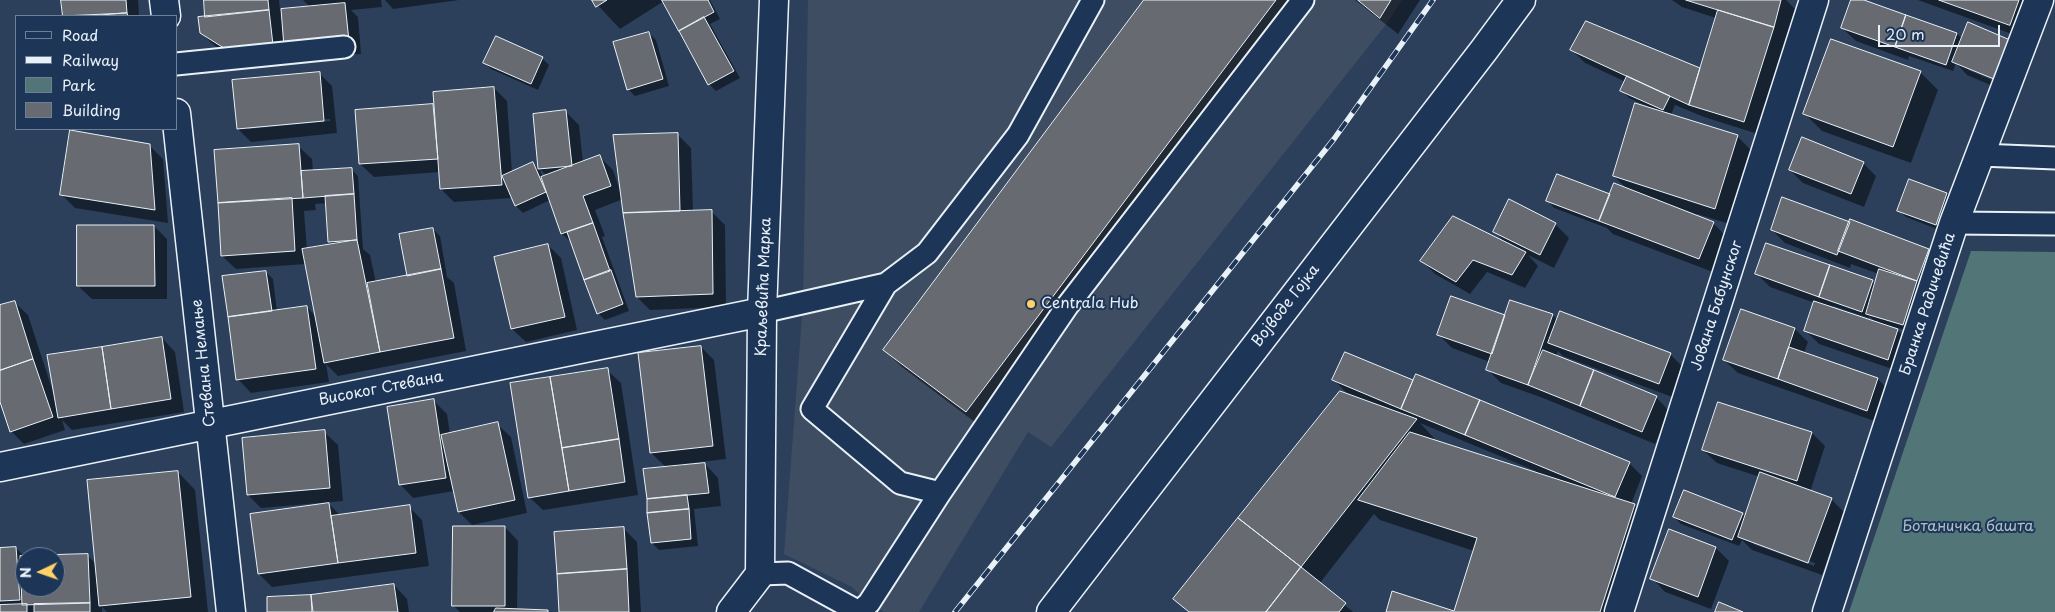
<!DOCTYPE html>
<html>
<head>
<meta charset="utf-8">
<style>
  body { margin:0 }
  #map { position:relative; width:2055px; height:612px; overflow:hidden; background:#2c405c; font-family:"Playpen Sans",sans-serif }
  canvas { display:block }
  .legend { position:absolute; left:15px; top:15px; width:162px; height:115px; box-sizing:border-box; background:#1d3557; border:1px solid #6e8097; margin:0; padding:6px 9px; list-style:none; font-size:15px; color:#e8f1f8 }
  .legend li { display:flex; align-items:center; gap:10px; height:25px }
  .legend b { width:25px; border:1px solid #6e8097 }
  .north { position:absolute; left:15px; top:547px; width:50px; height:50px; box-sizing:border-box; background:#1d3557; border:1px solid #6e8097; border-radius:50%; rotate:267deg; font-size:14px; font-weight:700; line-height:20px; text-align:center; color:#e8f1f8 }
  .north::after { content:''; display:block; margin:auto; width:18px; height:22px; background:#ffd166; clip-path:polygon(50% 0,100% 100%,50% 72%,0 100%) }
  .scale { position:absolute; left:1878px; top:25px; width:122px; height:22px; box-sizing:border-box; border:2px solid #e8f1f8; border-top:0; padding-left:6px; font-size:15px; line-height:18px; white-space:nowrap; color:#e8f1f8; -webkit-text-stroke:4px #1d3557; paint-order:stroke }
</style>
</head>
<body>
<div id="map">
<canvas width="2055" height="612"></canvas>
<ul class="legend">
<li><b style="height:6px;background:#1d3557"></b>Road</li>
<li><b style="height:6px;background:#e8f1f8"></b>Railway</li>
<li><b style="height:14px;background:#527678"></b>Park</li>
<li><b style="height:14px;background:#676a71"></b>Building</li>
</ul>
<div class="north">N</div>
<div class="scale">20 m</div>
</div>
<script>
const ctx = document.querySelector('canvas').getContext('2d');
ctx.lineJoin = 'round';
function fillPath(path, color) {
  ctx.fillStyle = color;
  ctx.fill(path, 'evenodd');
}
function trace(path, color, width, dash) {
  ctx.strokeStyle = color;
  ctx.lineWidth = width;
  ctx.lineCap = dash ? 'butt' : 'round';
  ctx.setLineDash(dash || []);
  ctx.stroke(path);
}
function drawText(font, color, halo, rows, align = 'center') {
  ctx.font = font + ' "Playpen Sans",sans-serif';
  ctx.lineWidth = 4;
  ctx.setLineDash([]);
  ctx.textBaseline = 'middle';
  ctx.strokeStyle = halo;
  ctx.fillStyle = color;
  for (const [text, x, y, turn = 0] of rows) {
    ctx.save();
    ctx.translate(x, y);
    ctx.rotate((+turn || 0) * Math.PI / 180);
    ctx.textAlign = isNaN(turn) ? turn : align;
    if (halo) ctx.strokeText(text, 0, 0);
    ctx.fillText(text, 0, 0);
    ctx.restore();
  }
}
const built = new Path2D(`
  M808,0H1402L1388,22L1051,447L1028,432L919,612H884L869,603L852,587L784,554L803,303Z`);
const green = new Path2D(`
  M1971,251L2055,252V612H1849Z`);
const shadow = new Path2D(`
  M63,0H138L139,16H64Z
  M205,0H279L280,10L310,7L303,0H381L382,7L351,10L358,17L361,54L241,62L215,46L201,33L207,18Z
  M385,0H459L393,9Z
  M593,0H710L720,19L710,24L740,78L716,91L709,84L664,1L620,29Z
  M1146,0H1303L984,429L902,367L884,350Z
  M1355,0H1420L1398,34Z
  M1672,0H1786L1795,9L1758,134L1704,117L1675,105L1671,115L1737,136L1755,154L1733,225L1697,214L1696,216L1713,223L1726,236L1713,272L1613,234L1607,228L1554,208L1548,201L1610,195L1628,190L1614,176L1649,107L1629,98L1622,91L1626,82L1585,63L1572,50L1586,23L1701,70L1716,18L1682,7Z
  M1852,0H1860L1957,34L1963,39L1969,24L2007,92L1967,75L1956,63L1953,71L1909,56L1908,60L1856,41L1842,28ZM1968,67L2000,81L1999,83L1968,70Z
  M1918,0H2026L2023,38Z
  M649,33L656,40L669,86L635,96L628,89Z
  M542,58L549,65L538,90L491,69L484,62Z
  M1920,72L1938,90L1911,163L1822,131L1805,114Z
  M319,73L332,86L337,133L251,142L238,129ZM330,119V121L248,129V127Z
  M494,88L507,101L512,173L533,164L540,170L543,178L547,176L539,168L566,112L579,125L583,163L600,157L613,170L621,194L678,135L691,148L693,212H712L725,225L726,307L650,310L637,297L623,199L595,210L605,236L602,237L629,311L605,320L598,313L572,243L562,234L550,200L523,213L516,206L513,198L454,202L441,189L440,172L374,177L360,164L356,111L435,106Z
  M149,145L163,159L168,223L75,208L62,195Z
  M298,146L312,159L313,171L351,169L358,176L363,249L370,255L376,283L408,276L433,229L440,236L447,277L454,283L466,351L338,376L326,364L329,382L251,393L238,379L266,272L273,279L277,312L307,307L316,317L306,264L236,269L222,256ZM327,203L330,242L333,246L307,250L304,211L316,210L315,204Z
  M1863,163L1876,176L1864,207L1803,183L1790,170Z
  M1909,181L1947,194L1954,201L1942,231L1906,217L1899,211Z
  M1555,224L1569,238L1554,268L1528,255L1538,266L1525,288L1487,272L1470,294L1435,274L1422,261L1506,243L1494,231Z
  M154,226L167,239V299H92L78,286Z
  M1772,230L1928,250L1941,263L1910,331L1894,327L1911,343L1901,372L1819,344L1806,331L1815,303L1770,287L1757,274L1872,281L1876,285L1879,274L1851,264L1850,268L1785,243ZM1833,306L1869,318V316L1877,323L1833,308Z
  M548,245L561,258L577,330L526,342L512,329Z
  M1511,301L1553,315L1558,321L1670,354L1683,367L1672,397L1563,356L1558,351L1556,356L1656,397L1669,411L1655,444L1543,398L1501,383L1488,370L1490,362L1452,348L1439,335L1506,317Z
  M14,302L28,315L54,395L162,338L175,352L184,412L72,430L62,420L65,430L24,444L11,431L0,398V307Z
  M1741,311L1795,329L1808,342L1804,353L1878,379L1891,393L1880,423L1738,373L1724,360Z
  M701,347L714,360L726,459L683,464V466L705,464L718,478L721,506L694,509L698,546L659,550L652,543L667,468L651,453L640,354Z
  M1345,354L1413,382L1629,463L1642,476L1631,504L1635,505L1655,525L1627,612H1455L1474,551L1380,520L1374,514L1319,584L1353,612H1188L1175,599L1349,395L1334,380ZM1420,423L1536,471V473L1432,440L1434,438Z
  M607,370L621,383L638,495L543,510L529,497L511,384Z
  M434,401L447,414L450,434L497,424L511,437L527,513L472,525L459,512L454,491L413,498L400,484Z
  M1718,403L1812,433L1825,446L1810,492L1831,499L1844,512L1822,575L1752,550L1742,540L1739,546L1681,524L1674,517L1742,514L1746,518L1760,477L1717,463L1703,450ZM1753,542L1815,563L1814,566L1753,544Z
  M324,432L338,445L343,501L261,508L248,495Z
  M178,472L195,490L208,612H107L102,607V612H0V549L16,548L25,557V587H55V557H29L87,555L96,564Z
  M329,504L341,516L409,507L422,520L429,566L272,587L259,574Z
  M505,527L518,541L517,610L548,612H460L453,605Z
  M624,529L637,542L641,612H560Z
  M1716,548L1729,561L1711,609L1665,592L1652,578Z
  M394,585L407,599L409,612H269L311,597Z`);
const building = new Path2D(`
  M61,0H126L127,13L63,16Z
  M204,0H268L269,10L205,17Z
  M592,0H607L596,7Z
  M662,0H708L714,12L679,31Z
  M1144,0H1276L966,412L883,350Z
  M1358,0H1391L1380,18Z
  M1686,0H1781L1774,27Z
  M1851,0H1864L1906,15L1895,47L1841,28Z
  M1939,0H2019L2010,25Z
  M345,3L349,41L284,47L281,9Z
  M269,10L273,45L227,50L200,33L198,17Z
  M1718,10L1774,27L1744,122L1689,105Z
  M127,13L128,16H91Z
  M1906,15L1957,33L1946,65L1895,47Z
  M704,17L734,71L708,85L679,31Z
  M1586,21L1700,68L1689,105L1570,50Z
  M1968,22L2010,40L1994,79L1952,62Z
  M649,32L663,79L627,90L613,42Z
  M496,36L543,57L531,84L483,63Z
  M1831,39L1921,71L1893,147L1803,114Z
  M320,72L324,121L237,129L232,80Z
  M1627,76L1670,96L1663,110L1620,91Z
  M494,87L502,185L440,189L433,92Z
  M1635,103L1738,135L1715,209L1613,176Z
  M433,104L438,159L359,164L355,110Z
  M566,110L572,166L538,169L533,114Z
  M70,130L150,144L155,210L60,195Z
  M678,133L680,211L623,213L613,135Z
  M1802,137L1864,162L1851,194L1789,170Z
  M299,144L303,198L218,203L214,150Z
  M600,155L611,186L583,196L593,223L561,234L541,177Z
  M533,162L546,192L515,206L502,176Z
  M352,168L354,194L303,198L301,171Z
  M1557,174L1610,194L1599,221L1546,201Z
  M1909,179L1947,193L1936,225L1897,211Z
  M1614,183L1714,222L1699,259L1599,221Z
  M354,194L357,240L328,242L325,196Z
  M1782,197L1850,222L1837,255L1771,230Z
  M292,198L295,251L221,256L218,203Z
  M1509,199L1556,223L1540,255L1493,232Z
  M712,210L713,294L636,297L623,213Z
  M1453,216L1526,252L1512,275L1473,260L1456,282L1420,261Z
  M1850,219L1929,249L1917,281L1838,251Z
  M593,223L610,271L584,280L567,232Z
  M77,225H154L155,286H77Z
  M433,228L441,269L407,276L399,234Z
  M357,240L380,352L324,363L302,249Z
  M1766,243L1830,265L1819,297L1755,274Z
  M548,244L565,317L511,329L494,257Z
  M1830,265L1873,280L1862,312L1819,297Z
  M441,269L454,338L380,352L367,283Z
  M1879,269L1917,281L1903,325L1866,314Z
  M611,270L623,304L597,314L584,280Z
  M266,271L272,311L228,317L222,276Z
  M1451,296L1505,315L1492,354L1437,335Z
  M1510,300L1553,314L1528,385L1486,370Z
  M15,301L33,359L0,370V305Z
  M1814,301L1898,329L1888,360L1804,331Z
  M307,306L316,369L236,380L228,317Z
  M1741,309L1795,328L1778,379L1723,360Z
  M1560,311L1671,353L1659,384L1548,343Z
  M162,337L171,399L111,409L102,347Z
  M701,346L713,446L650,453L638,353Z
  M102,347L111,409L58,418L47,355Z
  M1789,347L1878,378L1867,411L1778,379Z
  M1543,350L1594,370L1580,406L1528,385Z
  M1345,352L1413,380L1401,409L1332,380Z
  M33,359L53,417L10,432L0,402V371Z
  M608,368L619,439L562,448L550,377Z
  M1594,370L1657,396L1642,432L1580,406Z
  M1416,374L1480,400L1465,435L1401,409Z
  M550,377L569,491L528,498L510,383Z
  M1340,391L1417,419L1301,567L1238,518Z
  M434,399L446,478L399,485L387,407Z
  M1480,400L1630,462L1615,497L1465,435Z
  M1718,402L1812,432L1797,481L1702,450Z
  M498,422L515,500L458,512L441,435Z
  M325,430L330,488L247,495L242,438Z
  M1410,432L1635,504L1600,612H1386L1392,591L1454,611L1477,538L1358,500Z
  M619,439L625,482L569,491L562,448Z
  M705,463L709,493L647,499L643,469Z
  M178,471L191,597L99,606L87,480Z
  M1760,472L1832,498L1808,563L1738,537Z
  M1684,490L1743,513L1732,540L1673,517Z
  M687,495L689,509L647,513V499Z
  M329,503L338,563L258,574L250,514Z
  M410,505L416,553L338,563L331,516Z
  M689,509L691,539L651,543L647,513Z
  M1238,518L1301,567L1266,612H1189L1173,599Z
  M453,526H505V606H452Z
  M624,527L627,569L557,574L554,532Z
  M1669,529L1716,547L1698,597L1650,579Z
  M16,547L20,600L0,601V548Z
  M88,554L90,603L22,605L20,556ZM25,557H55V587H25Z
  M1301,567L1346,603L1339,612H1266Z
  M627,569L629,612H559L557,574Z
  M394,584L398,612H313L311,595Z
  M311,595L312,612H267V597Z
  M1719,602L1743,612H1715Z
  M90,603V612H34V604Z
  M27,604V612H0V605Z
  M496,608L548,610V612H494Z`);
const service = new Path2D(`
  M176,64L344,47
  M1980,155L2055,158
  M1954,223L2055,224
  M886,284L812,409L900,483L940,493
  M762,312L886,284L927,253L1018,135L1093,0
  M760,574L788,573L859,612L869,603L940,493L1068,305L1303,0`);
const minor = new Path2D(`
  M164,0L166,16
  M176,113L231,612
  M0,467L762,312
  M731,612L760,574L762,312L774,0
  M1619,612L1814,0
  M1827,612L1954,223L2039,0`);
const tertiary = new Path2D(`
  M1051,612L1484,50L1521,0`);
const rail = new Path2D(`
  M955,612L1334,139L1433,0`);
const markers = [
  [1031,304,5,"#ffd166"]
];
const streetNames = [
  ["Краљевића Марка",764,287,-88],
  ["Бранка Радичевића",1928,304,-72],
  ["Војводе Гојка",1286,306,-52],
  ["Јована Бабунског",1717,306,-72],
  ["Стевана Немање",204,363,-96],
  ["Високог Стевана",381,389,-11]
];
const poiNames = [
  ["Centrala Hub",1041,304]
];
const parkNames = [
  ["Ботаничка башта",1968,527]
];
fillPath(built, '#3e4d62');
fillPath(green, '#527678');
fillPath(shadow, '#0007');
fillPath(building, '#676a71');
trace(building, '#e8f1f8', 1);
trace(service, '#e8f1f8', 25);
trace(minor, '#e8f1f8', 31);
trace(tertiary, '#e8f1f8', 31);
trace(service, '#1d3557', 21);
trace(minor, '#1d3557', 28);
trace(tertiary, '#1d3557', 28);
trace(rail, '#e8f1f8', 5.5);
trace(rail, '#1d3557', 4, [11]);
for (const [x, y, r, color] of markers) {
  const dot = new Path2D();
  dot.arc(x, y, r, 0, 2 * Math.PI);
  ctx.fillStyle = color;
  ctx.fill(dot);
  trace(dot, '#1d3557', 2);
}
drawText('15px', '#e8f1f8', '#1d3557', streetNames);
drawText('15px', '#e8f1f8', '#1d3557', poiNames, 'left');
drawText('15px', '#acc0c5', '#1d3557', parkNames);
</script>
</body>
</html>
